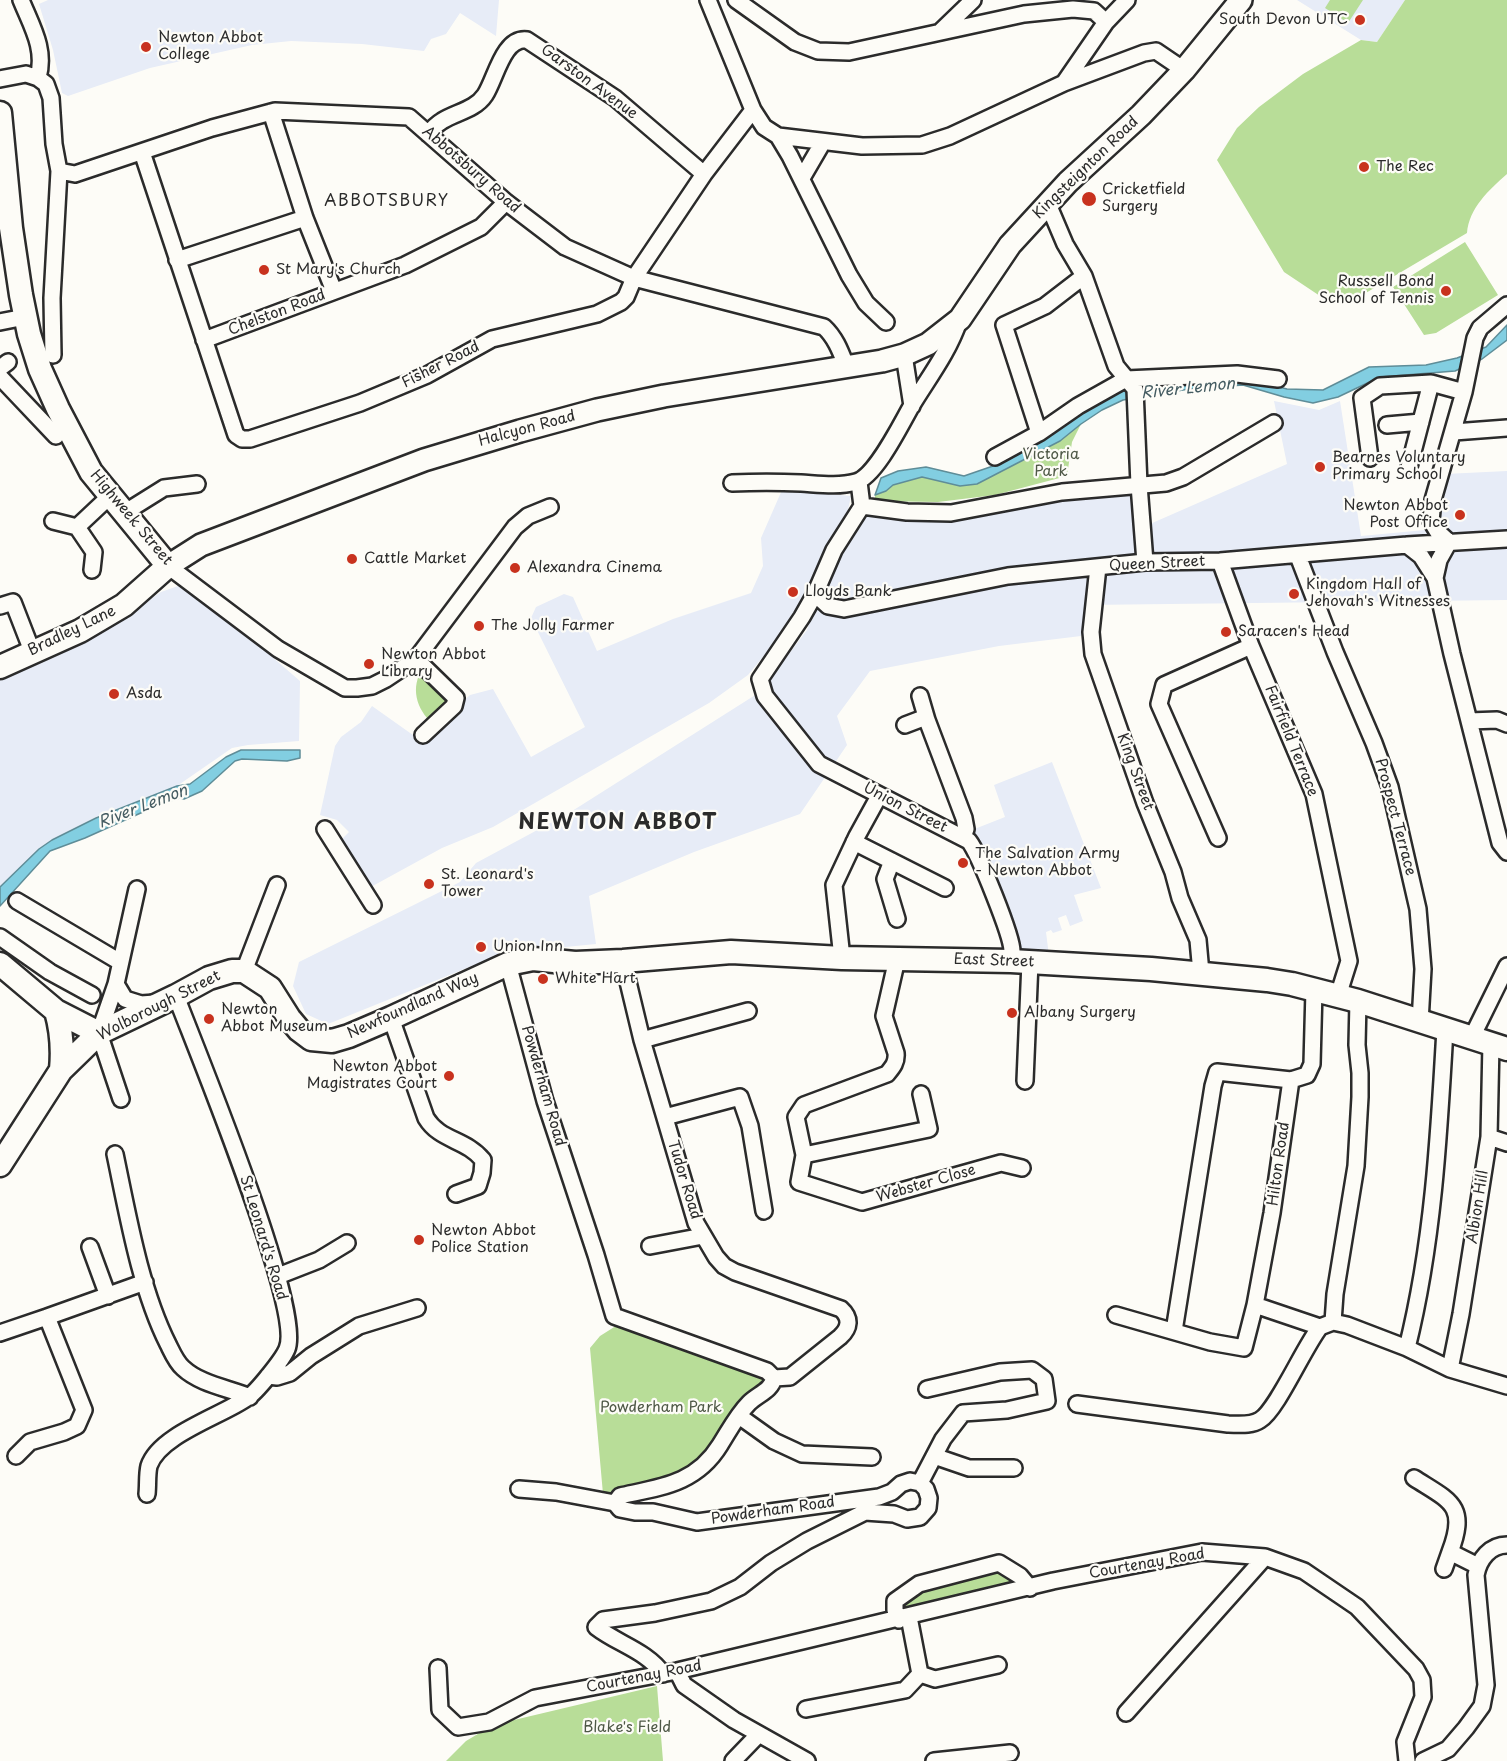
<!DOCTYPE html>
<html>
<head>
<meta charset="utf-8">
<style>
  body { margin:0 }
  canvas { display:block; background:#fdfcf7 }
</style>
</head>
<body>
<canvas width="1507" height="1761"></canvas>
<script>
const ctx = document.querySelector('canvas').getContext('2d');
ctx.lineJoin = 'round';
function fillPath(path, color) {
  ctx.fillStyle = color;
  ctx.fill(path, 'evenodd');
}
function trace(path, color, width, dash) {
  ctx.strokeStyle = color;
  ctx.lineWidth = width;
  ctx.lineCap = dash ? 'butt' : 'round';
  ctx.setLineDash(dash || []);
  ctx.stroke(path);
}
function drawText(font, color, halo, rows, align = 'center') {
  ctx.font = font + ' "Playpen Sans",sans-serif';
  ctx.lineWidth = 4.5;
  ctx.setLineDash([]);
  ctx.textBaseline = 'middle';
  ctx.strokeStyle = halo;
  ctx.fillStyle = color;
  for (const [text, x, y, turn = 0] of rows) {
    ctx.save();
    ctx.translate(x, y);
    ctx.rotate((+turn || 0) * Math.PI / 180);
    ctx.textAlign = isNaN(turn) ? turn : align;
    if (halo) ctx.strokeText(text, 0, 0);
    ctx.fillText(text, 0, 0);
    ctx.restore();
  }
}
const built = new Path2D(`
  M48,0H499L496,36L460,13L446,34L431,39L424,51L362,44L291,41L252,45L150,68L68,96L62,93L53,50L39,4Z
  M1297,0H1405L1377,42L1361,40Z
  M1274,401L1319,410L1340,401L1361,536L1425,530L1445,474L1507,471V600L1086,605L1081,636L999,646L870,671L837,716L847,745L800,814L694,852L589,896L596,944L504,953L328,1024L306,1014L293,986L299,962L460,882L476,863L569,813L760,692L807,630L816,600L868,511L1025,502L1148,491L1150,524L1287,464Z
  M782,490L851,496L848,510L832,539L806,595L782,634L748,675L709,703L493,827L442,848L369,888L339,842L349,832L337,820L320,815L335,746L341,737L361,722L372,706L420,740L470,695L493,689L531,757L585,727L531,618L536,607L564,594L573,597L597,651L673,619L751,593L763,566L761,538Z
  M178,586L227,618L300,681L299,741L248,745L232,748L177,786L96,817L39,849L0,887V674L118,620L161,592Z
  M1052,762L1101,888L1074,895L1083,921L1070,926L1066,915L1058,918L1062,930L1053,933L1051,930L1046,932L1049,956L1021,954L972,830L1005,817L994,785Z`);
const green = new Path2D(`
  M1330,0H1363L1348,23L1325,8Z
  M1405,0H1507V174C1489,190 1469,208 1467,233L1359,297L1323,298L1284,272L1217,160L1237,128L1259,107L1303,74L1361,40L1377,42Z
  M1465,242L1498,295L1436,333L1424,335L1393,287Z
  M1081,424L1072,442L1067,476L995,495L938,502L875,501V495L886,491L893,485L922,477L960,486L977,484L1060,441Z
  M423,668L453,697L433,724C416,709 410,687 423,668Z
  M619,1324L768,1379L699,1464L677,1477L621,1492L603,1494L590,1348L600,1336Z
  M997,1570L1015,1578L1019,1585L902,1612V1603L921,1587Z
  M657,1686L663,1761H446L466,1741L493,1725Z`);
const water = new Path2D(`
  M1507,325V340L1482,359L1455,371L1380,377L1338,397L1313,403L1284,397L1243,385L1189,389L1123,400L1102,410L1081,424L1060,441L977,484L960,486L922,477L893,485L886,491L875,495L881,478L898,471L926,467L964,476L993,466L1118,392L1176,384L1251,380L1287,389L1323,390L1369,367L1426,365L1457,358L1486,347Z
  M241,750H300V758L287,761L242,759L235,761L202,791L184,799L180,798L163,803L85,838L50,851L0,906V887L39,849L52,840L96,818L177,786L190,784L226,757Z`);
const street = new Path2D(`
  M21,0C32,27 46,49 38,78L46,84L51,98L54,144L59,171L52,298L53,355
  M708,0L753,110L764,127L778,136L790,156L849,275L866,303L886,322
  M736,0L795,42L818,51L849,52L1024,14L1073,9L1094,11L1106,22
  M941,31L973,0
  M0,79L26,74L38,78
  M1064,83L1106,22L1127,0
  M271,112L305,218L334,291
  M428,134C432,129 437,124 442,121C456,112 475,110 485,95C496,78 503,37 527,40L615,98L704,174
  M778,136L862,146L922,145L950,136L1064,83L1144,53L1156,51L1184,70
  M142,152L236,435L242,439H250L360,403L427,375L492,339L597,314L621,302L626,297L634,278L704,174L753,110
  M59,171L75,174L212,128L275,111L409,117L506,202L565,247L634,278L824,327C836,338 841,353 847,368
  M802,178L823,142
  M1048,204L1065,244L1084,276L1116,366L1135,389L1139,485L1145,562
  M177,260L305,218
  M0,322L25,317
  M204,340L405,265L481,227L506,202
  M904,355L912,406
  M0,368L8,362
  M0,377L56,436
  M1387,425L1421,422
  M1454,432L1507,428
  M1039,433L1004,325L1045,306L1084,276
  M995,457L1039,433L1078,406L1126,379L1237,374L1278,379
  M1370,458L1362,398L1380,386L1431,383
  M1409,467L1431,383L1464,392
  M859,482L862,506L834,550L815,594L802,617L760,679L765,696L819,764L969,841C979,854 1012,936 1012,951C1012,954 1011,958 1011,961
  M732,483C755,482 778,482 801,483C818,484 838,487 856,482C876,476 901,424 912,405C929,377 948,353 959,321
  M862,506L907,512L951,513L1062,492L1166,483L1183,477L1274,423
  M124,513L164,488L197,484
  M53,521L77,527L110,496
  M77,527L94,552L92,570
  M1407,545L1421,556L1435,578L1452,654L1500,843L1507,852
  M1298,556L1335,652L1374,743L1390,787L1418,909L1423,969L1420,1022
  M1220,561L1251,646L1314,794L1349,961L1338,996
  M168,566L278,649L345,688H357L372,686L386,679L416,659L515,527L528,516L550,507
  M1098,567L1091,632L1093,654L1145,803L1173,872L1180,898L1198,940L1201,973
  M1435,578L1439,560L1449,542L1437,531L1431,521L1433,500L1464,392L1475,338L1480,328L1507,305
  M815,594L828,606L844,609L1008,576L1145,562L1220,561L1407,545L1507,539
  M0,606L13,602L32,651
  M416,659L456,698L454,706L423,735
  M920,696L927,720L964,818L966,829L963,838
  M1469,721L1497,720L1507,724
  M905,725L926,717
  M325,829L373,905
  M1218,838L1159,704L1164,685L1251,646
  M854,842L945,888
  M892,861L885,879L897,919
  M17,901L120,962
  M0,937L50,972L92,995
  M842,958L834,885L857,836L879,796
  M897,959L884,1016L896,1053C897,1062 893,1067 887,1074L804,1105L796,1117L804,1155L799,1182L862,1202L1001,1163L1022,1168
  M623,961L642,1040L696,1223L716,1257L724,1266L735,1272L841,1309C851,1318 850,1328 840,1337L790,1377L774,1378
  M508,964L545,1101L596,1255L614,1316L767,1371L774,1378
  M244,971L277,885
  M116,984L125,999L141,1004L155,1003
  M391,1018L426,1118C440,1141 466,1139 483,1160L482,1173L478,1186L456,1194
  M1472,1037L1507,966
  M642,1040L748,1011
  M1025,1081L1030,962
  M121,1099L99,1033L116,984L137,889
  M665,1117L740,1097L750,1126L764,1211
  M1489,1137L1507,1143
  M115,1154C128,1216 140,1288 168,1344C172,1352 176,1362 183,1368C200,1384 228,1388 250,1397
  M804,1155L929,1129L921,1094
  M650,1246L703,1236
  M90,1247L108,1296
  M278,1276L319,1260L347,1243
  M1255,1305L1320,1327L1333,1322L1347,1325L1407,1348L1450,1369L1507,1386
  M1116,1315L1210,1342L1244,1348L1255,1305L1272,1213L1291,1080L1307,1075L1312,1064L1314,990
  M1333,1322L1335,1294L1356,1166L1360,1097V1073L1357,1045L1358,1001
  M1174,1331L1213,1086L1217,1072L1291,1080
  M0,1333L47,1317
  M1407,1348C1433,1244 1439,1136 1445,1029
  M1450,1369L1461,1314L1489,1137L1491,1043
  M268,1376L277,1377L290,1373L311,1356L359,1326L417,1308
  M1077,1404L1228,1424C1238,1424 1251,1426 1260,1420C1277,1410 1304,1347 1320,1327
  M739,1416L774,1441L802,1454L872,1457
  M16,1456L30,1442L64,1432L77,1426L84,1410L47,1317L145,1282
  M934,1456L969,1468H1014
  M1414,1478C1450,1501 1468,1505 1450,1552
  M920,1483L943,1439L963,1413L1007,1410L1047,1401L1044,1379L1032,1370L1000,1372L927,1389
  M519,1489L556,1492L615,1503
  M147,1494C148,1485 147,1474 149,1466C159,1435 221,1416 247,1398C256,1393 283,1359 287,1349C304,1310 196,1049 176,996
  M615,1503L620,1509L635,1512H653L697,1522L879,1497L892,1492L901,1484L910,1481L920,1483L926,1489L929,1498L928,1508L920,1517L907,1519L894,1514L865,1512L807,1541L771,1563L740,1587L711,1601L655,1613L603,1620L596,1627C618,1644 647,1651 663,1674
  M615,1503L620,1496C661,1487 696,1484 720,1445C729,1431 737,1415 749,1403C758,1394 771,1391 774,1378
  M1444,1569L1450,1552L1478,1566
  M909,1617L920,1674L935,1679L998,1665
  M899,1620L895,1610V1601L919,1584L999,1563L1020,1576L1030,1588
  M438,1668L440,1710L458,1727L489,1722L535,1698L677,1671L1053,1581L1202,1552L1265,1557L1304,1571L1357,1607L1416,1669L1422,1680L1423,1697L1405,1742L1407,1761
  M677,1671L684,1685L734,1720L807,1761
  M806,1709L905,1690L920,1674
  M1126,1713L1265,1557
  M733,1761L759,1734
  M934,1761L1010,1753
  M1423,1761L1448,1749L1466,1728L1482,1706L1486,1685L1476,1575C1479,1559 1490,1545 1507,1545`);
const secondary = new Path2D(`
  M168,566L201,545L424,460L520,431L597,410L664,396L882,361L904,355L928,344L960,319L1010,245L1068,182L1141,115L1184,70L1241,0`);
const primary = new Path2D(`
  M0,113L11,228L21,295L29,334L40,369L58,409L91,472L168,566L124,605L80,631L0,667
  M0,964L56,1011L99,1033
  M56,1011C62,1032 63,1049 61,1070
  M0,1165L61,1070L99,1033L176,996L209,978L232,971H244L270,988L289,1018L299,1030L311,1039L332,1041L349,1036L391,1018L508,964L533,959L575,963L623,961L731,952L842,958L1011,961L1151,969L1267,980L1292,984L1358,1001L1507,1049`);
const markers = [
  [1360,20,6,"#c8321e"],
  [146,47,6,"#c8321e"],
  [1364,167,6,"#c8321e"],
  [1089,199,8,"#c8321e"],
  [264,270,6,"#c8321e"],
  [1446,291,6,"#c8321e"],
  [1320,467,6,"#c8321e"],
  [1460,515,6,"#c8321e"],
  [352,559,6,"#c8321e"],
  [515,568,6,"#c8321e"],
  [793,592,6,"#c8321e"],
  [1294,594,6,"#c8321e"],
  [479,626,6,"#c8321e"],
  [1226,632,6,"#c8321e"],
  [369,664,6,"#c8321e"],
  [114,694,6,"#c8321e"],
  [963,863,6,"#c8321e"],
  [429,884,6,"#c8321e"],
  [481,947,6,"#c8321e"],
  [543,979,6,"#c8321e"],
  [1012,1013,6,"#c8321e"],
  [209,1019,6,"#c8321e"],
  [449,1076,6,"#c8321e"],
  [419,1240,6,"#c8321e"]
];
const poiNames = [
  ["South Devon UTC",1348,20,"right"],
  ["Newton Abbot",158,38],
  ["College",158,55],
  ["The Rec",1376,167],
  ["Cricketfield",1102,190],
  ["Surgery",1102,207],
  ["St Mary's Church",276,270],
  ["Russsell Bond",1434,282,"right"],
  ["School of Tennis",1434,299,"right"],
  ["Bearnes Voluntary",1332,458],
  ["Primary School",1332,475],
  ["Newton Abbot",1448,506,"right"],
  ["Post Office",1448,523,"right"],
  ["Cattle Market",364,559],
  ["Alexandra Cinema",527,568],
  ["Kingdom Hall of",1306,585],
  ["Jehovah's Witnesses",1306,602],
  ["Lloyds Bank",805,592],
  ["The Jolly Farmer",491,626],
  ["Saracen's Head",1238,632],
  ["Newton Abbot",381,655],
  ["Library",381,672],
  ["Asda",126,694],
  ["The Salvation Army",975,854],
  ["- Newton Abbot",975,871],
  ["St. Leonard's",441,875],
  ["Tower",441,892],
  ["Union Inn",493,947],
  ["White Hart",555,979],
  ["Newton",221,1010],
  ["Abbot Museum",221,1027],
  ["Albany Surgery",1024,1013],
  ["Newton Abbot",437,1067,"right"],
  ["Magistrates Court",437,1084,"right"],
  ["Newton Abbot",431,1231],
  ["Police Station",431,1248]
];
const streetNames = [
  ["Garston Avenue",589,82,36],
  ["Kingsteignton Road",1086,168,-44],
  ["Abbotsbury Road",471,170,41],
  ["Chelston Road",277,313,-21],
  ["Fisher Road",441,365,-27],
  ["Halcyon Road",527,429,-15],
  ["Highweek Street",131,518,50],
  ["Queen Street",1157,564,-3],
  ["Bradley Lane",72,631,-26],
  ["Fairfield Terrace",1291,741,68],
  ["King Street",1135,772,70],
  ["Union Street",905,808,27],
  ["Prospect Terrace",1395,817,75],
  ["East Street",994,961,2],
  ["Wolborough Street",159,1006,-27],
  ["Newfoundland Way",413,1006,-24],
  ["Powderham Road",543,1086,74],
  ["Hilton Road",1279,1164,-82],
  ["Tudor Road",684,1180,73],
  ["Webster Close",926,1184,-16],
  ["Albion Hill",1478,1207,-81],
  ["St Leonard's Road",263,1238,73],
  ["Powderham Road",773,1511,-8],
  ["Courtenay Road",1147,1564,-10],
  ["Courtenay Road",644,1677,-11]
];
const parkNames = [
  ["Victoria",1051,455],
  ["Park",1051,472],
  ["Powderham Park",661,1408],
  ["Blake's Field",627,1728]
];
const neighbourhoodNames = [
  ["ABBOTSBURY",387,202]
];
const waterNames = [
  ["River Lemon",1188,389,-6],
  ["River Lemon",143,807,-21]
];
const districtNames = [
  ["NEWTON ABBOT",618,823]
];
fillPath(built, '#e7ecf7');
fillPath(green, '#b8dd98');
fillPath(water, '#82cee1');
trace(water, '#5f8d98', 1.5);
trace(street, '#2b2b2b', 20);
trace(secondary, '#2b2b2b', 26);
trace(primary, '#2b2b2b', 27);
trace(street, '#fdfcf7', 15);
trace(secondary, '#fdfcf7', 21);
trace(primary, '#fdfcf7', 22);
for (const [x, y, r, color] of markers) {
  const dot = new Path2D();
  dot.arc(x, y, r, 0, 2 * Math.PI);
  ctx.fillStyle = color;
  ctx.fill(dot);
  trace(dot, '#fdfcf7', 2);
}
drawText('15px', '#2b2b2b', '#fdfcf7', poiNames, 'left');
drawText('15px', '#2b2b2b', '#fdfcf7', streetNames);
drawText('15px', '#4e5846', '#fdfcf7', parkNames);
ctx.letterSpacing = '1.5px';
drawText('16px', '#2b2b2b', '#fdfcf7', neighbourhoodNames);
ctx.letterSpacing = '0px';
drawText('italic 16px', '#455c62', '#fdfcf7', waterNames);
ctx.letterSpacing = '1.5px';
drawText('bold 21px', '#2b2b2b', '#fdfcf7', districtNames);
ctx.letterSpacing = '0px';
</script>
</body>
</html>
